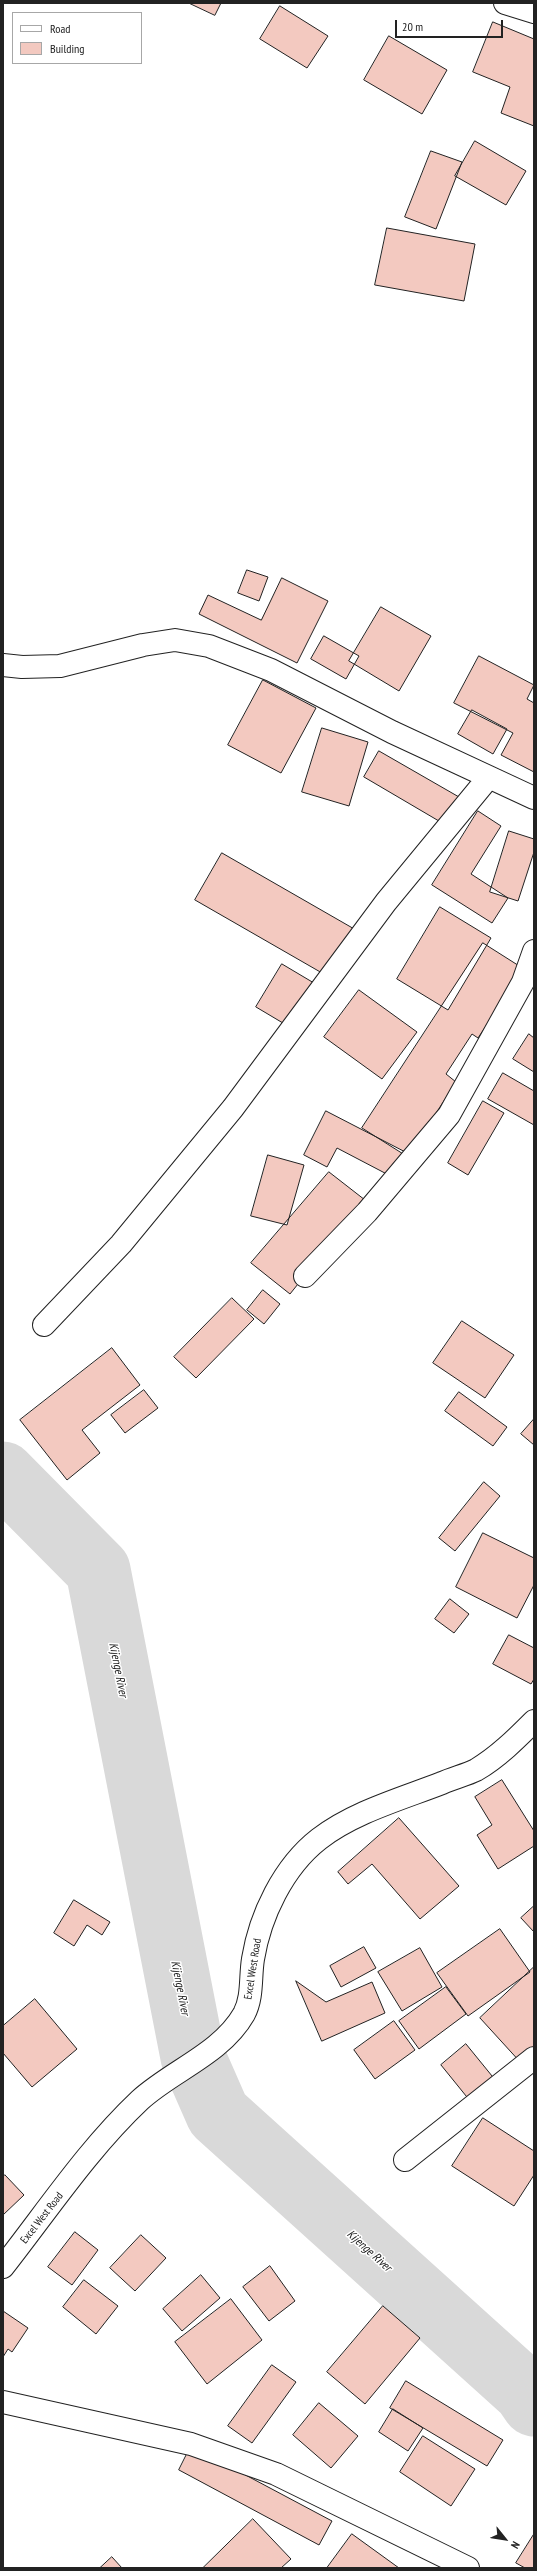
<!DOCTYPE html>
<html>
<head>
<meta charset="utf-8">
<style>
  body { margin:0 }
  #map { position:relative; width:537px; height:2571px; overflow:hidden; background:#fff; font-family:"PT Sans Narrow",sans-serif }
  canvas { display:block }
  .frame { position:absolute; inset:0; border:4px solid #222; pointer-events:none }
  .legend { position:absolute; left:12px; top:12px; width:130px; height:52px; box-sizing:border-box; background:#fff; border:1px solid #a7a7a7; margin:0; padding:5px 7px; list-style:none; font-size:12px; color:#222 }
  .legend li { display:flex; align-items:center; gap:8px; height:20px }
  .legend b { width:20px; border:1px solid #a7a7a7 }
  .north { position:absolute; left:485px; top:2519px; width:40px; height:40px; -webkit-text-stroke:3px #fff; paint-order:stroke; rotate:120deg; font-size:11px; font-weight:700; line-height:16px; text-align:center; color:#222 }
  .north::after { content:''; display:block; margin:auto; width:14px; height:18px; background:#222; clip-path:polygon(50% 0,100% 100%,50% 72%,0 100%) }
  .scale { position:absolute; left:395px; top:20px; width:108px; height:18px; box-sizing:border-box; border:2px solid #222; border-top:0; padding-left:5px; font-size:12px; line-height:14px; white-space:nowrap; color:#222; -webkit-text-stroke:3px #fff; paint-order:stroke }
</style>
</head>
<body>
<div id="map">
<canvas width="537" height="2571"></canvas>
<div class="frame"></div>
<ul class="legend">
<li><b style="height:5px;background:#fff"></b>Road</li>
<li><b style="height:11px;background:#f3c9c0"></b>Building</li>
</ul>
<div class="north">N</div>
<div class="scale">20 m</div>
</div>
<script>
const ctx = document.querySelector('canvas').getContext('2d');
ctx.lineJoin = 'round';
function trace(path, color, width, dash) {
  ctx.strokeStyle = color;
  ctx.lineWidth = width;
  ctx.lineCap = dash ? 'butt' : 'round';
  ctx.setLineDash(dash || []);
  ctx.stroke(path);
}
function fillPath(path, color) {
  ctx.fillStyle = color;
  ctx.fill(path, 'evenodd');
}
function drawText(font, color, halo, rows, align = 'center') {
  ctx.font = font + ' "PT Sans Narrow",sans-serif';
  ctx.lineWidth = 3;
  ctx.setLineDash([]);
  ctx.textBaseline = 'middle';
  ctx.strokeStyle = halo;
  ctx.fillStyle = color;
  for (const [text, x, y, turn = 0] of rows) {
    ctx.save();
    ctx.translate(x, y);
    ctx.rotate((+turn || 0) * Math.PI / 180);
    ctx.textAlign = isNaN(turn) ? turn : align;
    if (halo) ctx.strokeText(text, 0, 0);
    ctx.fillText(text, 0, 0);
    ctx.restore();
  }
}
const river = new Path2D(`
  M3,1474L98,1570L193,2057L218,2114L525,2391L534,2404`);
const building = new Path2D(`
  M189,3H221L215,15Z
  M280,6L328,36L307,68L260,39Z
  M493,22L534,39V126L501,113L510,87L473,72Z
  M389,36L447,70L422,114L364,80Z
  M475,141L526,171L506,205L455,176Z
  M431,151L462,162L436,229L405,217Z
  M387,228L475,244L464,301L375,285Z
  M247,570L268,577L259,601L238,593Z
  M282,578L328,601L297,663L199,614L208,595L261,620Z
  M381,607L431,636L399,691L349,661Z
  M324,636L359,656L346,679L311,659Z
  M479,656L534,685L527,699L534,703V772L501,755L513,733L454,703Z
  M263,680L316,708L281,773L228,745Z
  M472,710L507,729L493,754L458,734Z
  M322,728L368,742L349,806L302,792Z
  M379,751L459,797L444,824L364,777Z
  M478,811L501,826L471,874L508,898L492,923L432,885Z
  M509,831L534,839V852L518,901L490,892Z
  M222,853L356,930L329,977L195,900Z
  M440,907L491,938L448,1010L397,979Z
  M483,943L524,969L478,1038L472,1034L446,1074L456,1082L408,1157L362,1128Z
  M282,964L319,986L293,1029L256,1007Z
  M359,990L417,1032L382,1079L324,1037Z
  M529,1034L534,1038V1072L513,1059Z
  M503,1073L534,1091V1125L488,1099Z
  M483,1101L504,1113L468,1175L448,1163Z
  M326,1111L415,1157L402,1182L337,1148L327,1167L304,1155Z
  M268,1155L304,1165L287,1225L251,1216Z
  M329,1172L365,1200L290,1294L251,1263Z
  M263,1290L280,1304L264,1324L247,1310Z
  M232,1298L254,1319L196,1378L174,1357Z
  M462,1321L514,1355L485,1398L433,1363Z
  M112,1348L140,1385L82,1430L100,1453L67,1480L20,1420Z
  M144,1390L158,1408L125,1433L111,1415Z
  M459,1392L507,1427L493,1446L445,1411Z
  M534,1419V1445L521,1434Z
  M484,1482L500,1496L455,1551L439,1538Z
  M483,1533L534,1558V1585L517,1618L456,1587Z
  M450,1599L469,1614L454,1633L435,1619Z
  M509,1635L534,1648V1679L531,1684L493,1664Z
  M502,1780L534,1831V1846L498,1869L477,1835L492,1825L475,1797Z
  M399,1818L459,1886L420,1919L372,1864L348,1884L338,1872Z
  M74,1900L110,1922L102,1935L87,1925L74,1946L54,1933Z
  M534,1906V1932L521,1918Z
  M500,1929L530,1972L468,2016L437,1973Z
  M364,1947L376,1968L341,1987L330,1966Z
  M420,1948L442,1987L402,2011L378,1972Z
  M534,1967V2053L522,2064L480,2018Z
  M296,1981L326,2002L372,1982L385,2013L322,2041Z
  M446,1987L466,2014L419,2049L399,2021Z
  M35,1999L77,2049L32,2087L3,2053V2026Z
  M394,2021L415,2050L375,2079L354,2050Z
  M466,2044L501,2087L475,2107L441,2065Z
  M483,2118L534,2151V2175L514,2206L452,2166Z
  M5,2175L24,2195L3,2215V2177Z
  M75,2232L98,2250L72,2285L48,2267Z
  M141,2235L166,2258L135,2291L110,2268Z
  M270,2266L295,2301L269,2321L243,2287Z
  M201,2275L220,2298L182,2331L163,2309Z
  M84,2280L118,2306L96,2334L63,2307Z
  M231,2299L262,2340L207,2384L175,2342Z
  M383,2306L420,2338L365,2404L327,2372Z
  M3,2311L28,2328L12,2352L8,2349L3,2357Z
  M272,2365L296,2382L252,2443L228,2426Z
  M406,2381L503,2440L487,2466L390,2408Z
  M319,2403L358,2436L331,2468L293,2435Z
  M393,2409L423,2428L408,2451L379,2432Z
  M423,2436L475,2469L451,2506L400,2472Z
  M191,2446L332,2521L319,2545L179,2470Z
  M253,2519L291,2559L281,2568H203Z
  M352,2534L399,2568H327Z
  M534,2534V2568H525L516,2563Z
  M112,2557L122,2568H100Z`);
const minor = new Path2D(`
  M505,3L534,12
  M3,665L22,667L60,666L143,645L175,640L209,646L271,670L392,732L534,798
  M305,1276L367,1212L449,1115L523,982L534,951
  M44,1325L121,1244L233,1108L386,902L489,777
  M405,2160L534,2058
  M3,2267C47,2211 88,2149 140,2100C173,2070 221,2054 244,2014C253,1997 250,1977 253,1959C260,1916 283,1867 319,1839C354,1812 401,1799 442,1783C453,1778 466,1775 476,1770C498,1757 516,1739 534,1721
  M3,2402L191,2444L276,2474L468,2568`);
const streetNames = [
  ["Excel West Road",253,1969,-81],
  ["Excel West Road",42,2218,-52]
];
const waterNames = [
  ["Kijenge River",118,1670,79],
  ["Kijenge River",180,1988,79],
  ["Kijenge River",369,2251,42]
];
trace(river, '#d9d9d9', 65);
fillPath(building, '#f3c9c0');
trace(building, '#222', 1);
trace(minor, '#222', 24);
trace(minor, '#fff', 22);
drawText('11px', '#222', '#fff', streetNames);
drawText('italic 12px', '#222', '#fff', waterNames);
</script>
</body>
</html>
